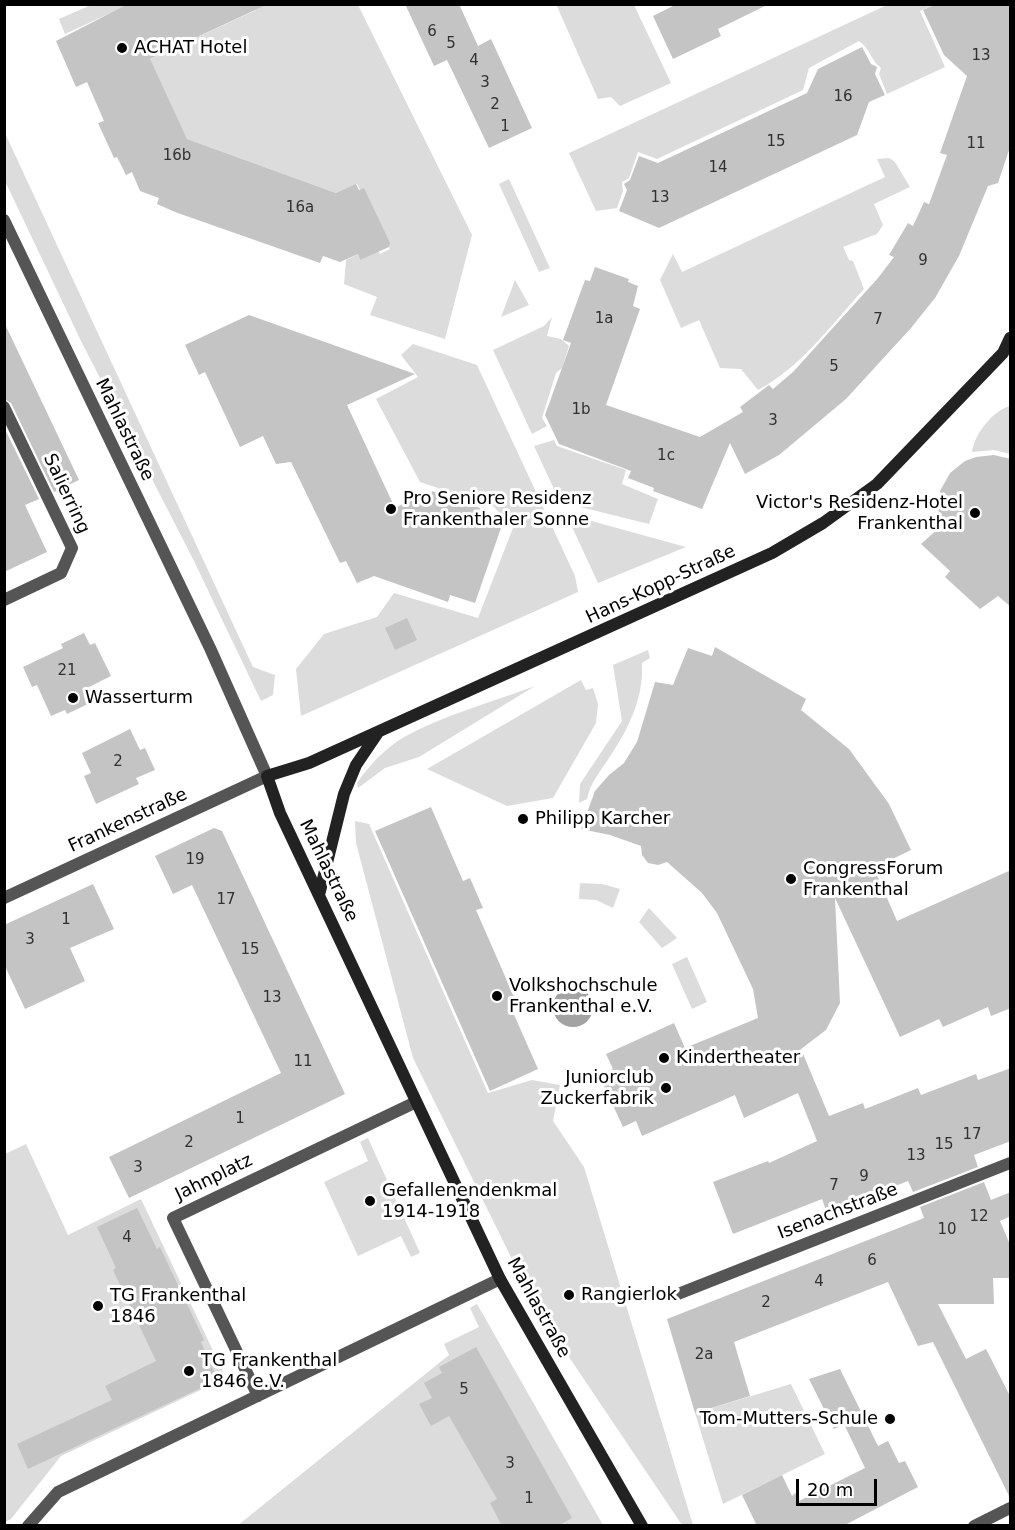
<!DOCTYPE html>
<html>
<head>
<meta charset="utf-8">
<style>
  body { margin:0 }
  #map { position:relative; width:1015px; height:1530px; overflow:hidden; background:#fff; font-family:"DejaVu Sans",sans-serif }
  canvas { display:block }
  .frame { position:absolute; inset:0; border:6px solid #000; pointer-events:none }
  .scale { position:absolute; left:796px; top:1479px; width:81px; height:27px; box-sizing:border-box; border:3px solid #000; border-top:0; padding-left:8px; font-size:18px; line-height:21px; white-space:nowrap; color:#000; -webkit-text-stroke:4px #fff; paint-order:stroke }
</style>
</head>
<body>
<div id="map">
<canvas width="1015" height="1530"></canvas>
<div class="frame"></div>
<div class="scale">20 m</div>
</div>
<script>
const ctx = document.querySelector('canvas').getContext('2d');
ctx.lineJoin = 'round';
function fillPath(path, color) {
  ctx.fillStyle = color;
  ctx.fill(path, 'evenodd');
}
function trace(path, color, width, dash) {
  ctx.strokeStyle = color;
  ctx.lineWidth = width;
  ctx.lineCap = dash ? 'butt' : 'round';
  ctx.setLineDash(dash || []);
  ctx.stroke(path);
}
function drawText(font, color, halo, rows, align = 'center') {
  ctx.font = font + ' "DejaVu Sans",sans-serif';
  ctx.lineWidth = 6;
  ctx.setLineDash([]);
  ctx.textBaseline = 'middle';
  ctx.strokeStyle = halo;
  ctx.fillStyle = color;
  for (const [text, x, y, turn = 0] of rows) {
    ctx.save();
    ctx.translate(x, y);
    ctx.rotate((+turn || 0) * Math.PI / 180);
    ctx.textAlign = isNaN(turn) ? turn : align;
    if (halo) ctx.strokeText(text, 0, 0);
    ctx.fillText(text, 0, 0);
    ctx.restore();
  }
}
const green = new Path2D(`
  M556,4L634,5L671,83L620,106L611,97L598,99Z
  M91,5H128L65,34L59,19Z
  M254,5H358L472,235L445,339L370,315L377,297L344,284L346,260L358,254L360,260L377,248L380,254L390,249L357,184L336,193L187,139L142,63L256,10Z
  M887,5H933L920,11L945,67L887,94L879,74L881,68C871,61 870,48 859,41L809,68L803,90L657,159L638,152L629,178L622,182L623,191L617,208L596,211L569,153Z
  M4,131L253,667L275,675L273,695L261,701L193,559L81,341L5,181Z
  M889,158L895,162L910,187L874,204L883,225L877,234L843,247L849,260L853,261L864,289C831,325 801,367 758,390L741,369L720,368L699,320L681,328L660,280L673,254L682,272L885,177L877,159Z
  M509,179L550,268L539,272L499,184Z
  M515,280L529,305L501,317Z
  M552,317L547,336L561,339L569,346L562,368L556,373L542,418L547,426L532,434L493,350L544,326Z
  M413,344L477,365L575,576L578,592L301,716L296,669L324,634L377,617L394,593L478,618L513,528L494,507L420,482L376,399L418,377L401,355Z
  M1010,406V454L994,450L972,452C974,435 993,410 1010,406Z
  M554,440L557,446L626,470L622,484L658,499L649,524L560,502L534,446Z
  M566,514L686,547L598,583Z
  M648,650L650,658L642,663C644,698 628,730 609,758C600,772 590,783 587,799L579,803L580,784L622,721L613,665Z
  M581,680L586,690L593,688L598,704L596,723L553,798L507,806L427,769Z
  M535,686L419,757L385,768L358,788L357,783C367,769 377,757 391,746C423,721 496,701 535,686Z
  M355,821L369,824L488,1093L532,1080L560,1085L553,1121L584,1167L693,1525H682L536,1308L413,1058L356,843Z
  M580,883L602,884L620,889L613,908L596,900L579,899Z
  M649,908L677,938L662,948L639,922Z
  M687,957L707,1002L692,1009L672,964Z
  M368,1138L420,1253L411,1257L401,1236L358,1256L324,1182L368,1161L360,1142Z
  M26,1144L68,1235L141,1199L226,1378L61,1456L11,1519L5,1522V1154Z
  M477,1304L603,1525L237,1526L449,1355L444,1344L479,1327L470,1308Z
  M791,1384L825,1454L723,1504L695,1413Z`);
const water = new Path2D(`
  M553 1007a20 20 0 1 1 40 0a20 20 0 1 1-40 0Z`);
const building = new Path2D(`
  M128,4H268L150,59L187,139L336,193L356,184L359,190L364,188L390,243L389,247L360,260L358,254L340,262L323,256L320,263L175,212L157,204L159,198L140,191L132,172L126,175L117,157L114,158L98,123L104,121L87,82L76,87L56,41Z
  M405,4H459L478,46L491,39L532,128L489,148L447,60L434,66Z
  M677,4H769L718,29L721,36L673,59L653,16Z
  M936,4H1011V144L998,183L988,186L959,256L935,298L911,328L846,399L779,455L745,474L730,443L702,509L653,491L654,488L628,478L631,471L559,444L545,415L571,343L563,340L585,280L590,281L595,267L629,279L628,282L638,286L633,306L640,309L606,405L700,437L743,412L740,407L769,385L773,389L793,372L878,278L894,257L889,255L908,223L913,226L924,202L929,204L947,155L940,153L967,76L944,55L923,10Z
  M862,47L871,64L877,67L875,74L885,95L869,102L857,135L659,228L619,211L627,190L624,184L630,180L639,156L658,163L807,93L818,69Z
  M249,315L415,374L347,405L395,508L421,495L430,498L432,491L480,508L478,516L502,525L475,603L450,595L448,602L374,576L357,583L346,561L340,563L291,462L276,464L263,436L240,447L205,372L199,375L185,345Z
  M4,322L79,480L54,492L11,403L4,399Z
  M4,427L39,499L25,505L47,552L4,572Z
  M994,455L1011,459V607L998,596L980,609L945,577L950,571L921,544L940,527L938,504L940,491L950,473L965,461L976,457Z
  M407,618L417,640L395,650L385,628Z
  M84,633L90,645L95,643L111,676L83,690L90,703L67,714L65,710L51,716L37,685L32,687L23,667L63,648L61,644Z
  M715,647L806,699L801,710L849,749L889,804L911,850L874,868L897,921L1011,870V1008L991,1016L988,1007L943,1027L939,1019L900,1037L835,898L840,1003L826,1030L801,1049L829,1116L863,1103L865,1109L918,1088L921,1095L976,1074L978,1080L1011,1068V1141L974,1155L978,1167L913,1192L908,1181L827,1213L822,1199L733,1234L713,1182L768,1161L769,1163L817,1141L798,1093L744,1118L735,1095L642,1136L636,1121L623,1127L599,1075L613,1069L606,1054L674,1023L685,1048L758,1018L753,989L717,913L702,893L667,862L658,865L648,863L642,855L641,846L610,835L581,829L595,791L609,775L624,763L637,742L655,682L673,685L688,648L712,656Z
  M130,729L140,750L145,748L155,770L136,778L139,784L96,804L84,776L91,773L82,753Z
  M431,807L463,881L470,878L483,908L476,910L515,999L508,1001L538,1069L490,1091L375,831Z
  M214,828L222,831L345,1094L129,1198L109,1157L281,1073L192,885L173,894L155,856Z
  M93,884L114,929L70,948L85,981L25,1009L4,964V925Z
  M984,1182L991,1200L1011,1192V1216L1000,1221L1011,1247V1278H993L994,1304H938L966,1359L986,1349L1011,1398V1500L933,1342L918,1346L888,1282L734,1342L750,1396L695,1413L667,1319L924,1218L920,1207Z
  M137,1208L157,1249L160,1247L204,1340L201,1342L218,1380L28,1469L17,1444L112,1400L105,1386L156,1361L113,1270L116,1268L97,1227Z
  M476,1347L572,1518L558,1526H502L490,1503L497,1499L449,1416L431,1426L419,1404L432,1398L424,1383L442,1373L439,1367Z
  M840,1369L878,1446L888,1441L899,1463L905,1461L918,1487L843,1526H757L742,1495L782,1475L792,1496L795,1493L799,1501L865,1468L844,1424L834,1429L809,1379Z`);
const minor = new Path2D(`
  M4,407L72,548L61,573L4,600
  M4,898L267,776
  M678,1294L1010,1163
  M258,1396L173,1218L416,1102
  M28,1526L58,1492L500,1279`);
const tertiary = new Path2D(`
  M4,220L210,648L267,776
  M974,1526L1010,1508`);
const secondary = new Path2D(`
  M319,895L344,794L356,765L377,734
  M642,1526L500,1279L280,813L267,776L309,763L772,553L823,523L877,484L1003,353L1010,338`);
const markers = [
  [122,48,6,"#000"],
  [391,509,6,"#000"],
  [975,513,6,"#000"],
  [73,698,6,"#000"],
  [523,819,6,"#000"],
  [791,879,6,"#000"],
  [497,996,6,"#000"],
  [664,1058,6,"#000"],
  [666,1088,6,"#000"],
  [370,1201,6,"#000"],
  [569,1295,6,"#000"],
  [98,1306,6,"#000"],
  [189,1371,6,"#000"],
  [890,1419,6,"#000"]
];
const numberNames = [
  ["6",432,32],
  ["5",451,44],
  ["13",981,56],
  ["4",474,61],
  ["3",485,83],
  ["16",843,97],
  ["2",495,105],
  ["1",505,127],
  ["15",776,142],
  ["11",976,144],
  ["16b",177,156],
  ["14",718,168],
  ["13",660,198],
  ["16a",300,208],
  ["9",923,261],
  ["1a",604,319],
  ["7",878,320],
  ["5",834,367],
  ["1b",581,410],
  ["3",773,421],
  ["1c",666,456],
  ["21",67,671],
  ["2",118,762],
  ["19",195,860],
  ["17",226,900],
  ["1",66,920],
  ["3",30,940],
  ["15",250,950],
  ["13",272,998],
  ["11",303,1062],
  ["1",240,1119],
  ["17",972,1135],
  ["2",189,1143],
  ["15",944,1145],
  ["13",916,1156],
  ["3",138,1168],
  ["9",864,1177],
  ["7",834,1186],
  ["12",979,1217],
  ["10",947,1230],
  ["4",127,1238],
  ["6",872,1261],
  ["4",819,1282],
  ["2",766,1303],
  ["2a",704,1355],
  ["5",464,1390],
  ["3",510,1464],
  ["1",529,1499]
];
const poiNames = [
  ["ACHAT Hotel",134,48],
  ["Pro Seniore Residenz",403,499],
  ["Frankenthaler Sonne",403,520],
  ["Victor's Residenz-Hotel",963,503,"right"],
  ["Frankenthal",963,524,"right"],
  ["Wasserturm",85,698],
  ["Philipp Karcher",535,819],
  ["CongressForum",803,869],
  ["Frankenthal",803,890],
  ["Volkshochschule",509,986],
  ["Frankenthal e.V.",509,1007],
  ["Kindertheater",676,1058],
  ["Juniorclub",654,1078,"right"],
  ["Zuckerfabrik",654,1099,"right"],
  ["Gefallenendenkmal",382,1191],
  ["1914-1918",382,1212],
  ["Rangierlok",581,1295],
  ["TG Frankenthal",110,1296],
  ["1846",110,1317],
  ["TG Frankenthal",201,1361],
  ["1846 e.V.",201,1382],
  ["Tom-Mutters-Schule",878,1419,"right"]
];
const streetNames = [
  ["Mahlastraße",124,430,64],
  ["Salierring",66,494,65],
  ["Hans-Kopp-Straße",661,585,-25],
  ["Frankenstraße",128,821,-25],
  ["Mahlastraße",328,871,64],
  ["Jahnplatz",214,1178,-26],
  ["Isenachstraße",838,1212,-21],
  ["Mahlastraße",538,1308,61]
];
fillPath(green, '#dcdcdc');
fillPath(water, '#a3a3a3');
fillPath(building, '#c4c4c4');
trace(minor, '#555', 12);
trace(tertiary, '#555', 12);
trace(secondary, '#222', 12);
for (const [x, y, r, color] of markers) {
  const dot = new Path2D();
  dot.arc(x, y, r, 0, 2 * Math.PI);
  ctx.fillStyle = color;
  ctx.fill(dot);
  trace(dot, '#fff', 2);
}
drawText('15px', '#313131', null, numberNames);
drawText('18px', '#000', '#fff', poiNames, 'left');
drawText('18px', '#000', '#fff', streetNames);
</script>
</body>
</html>
